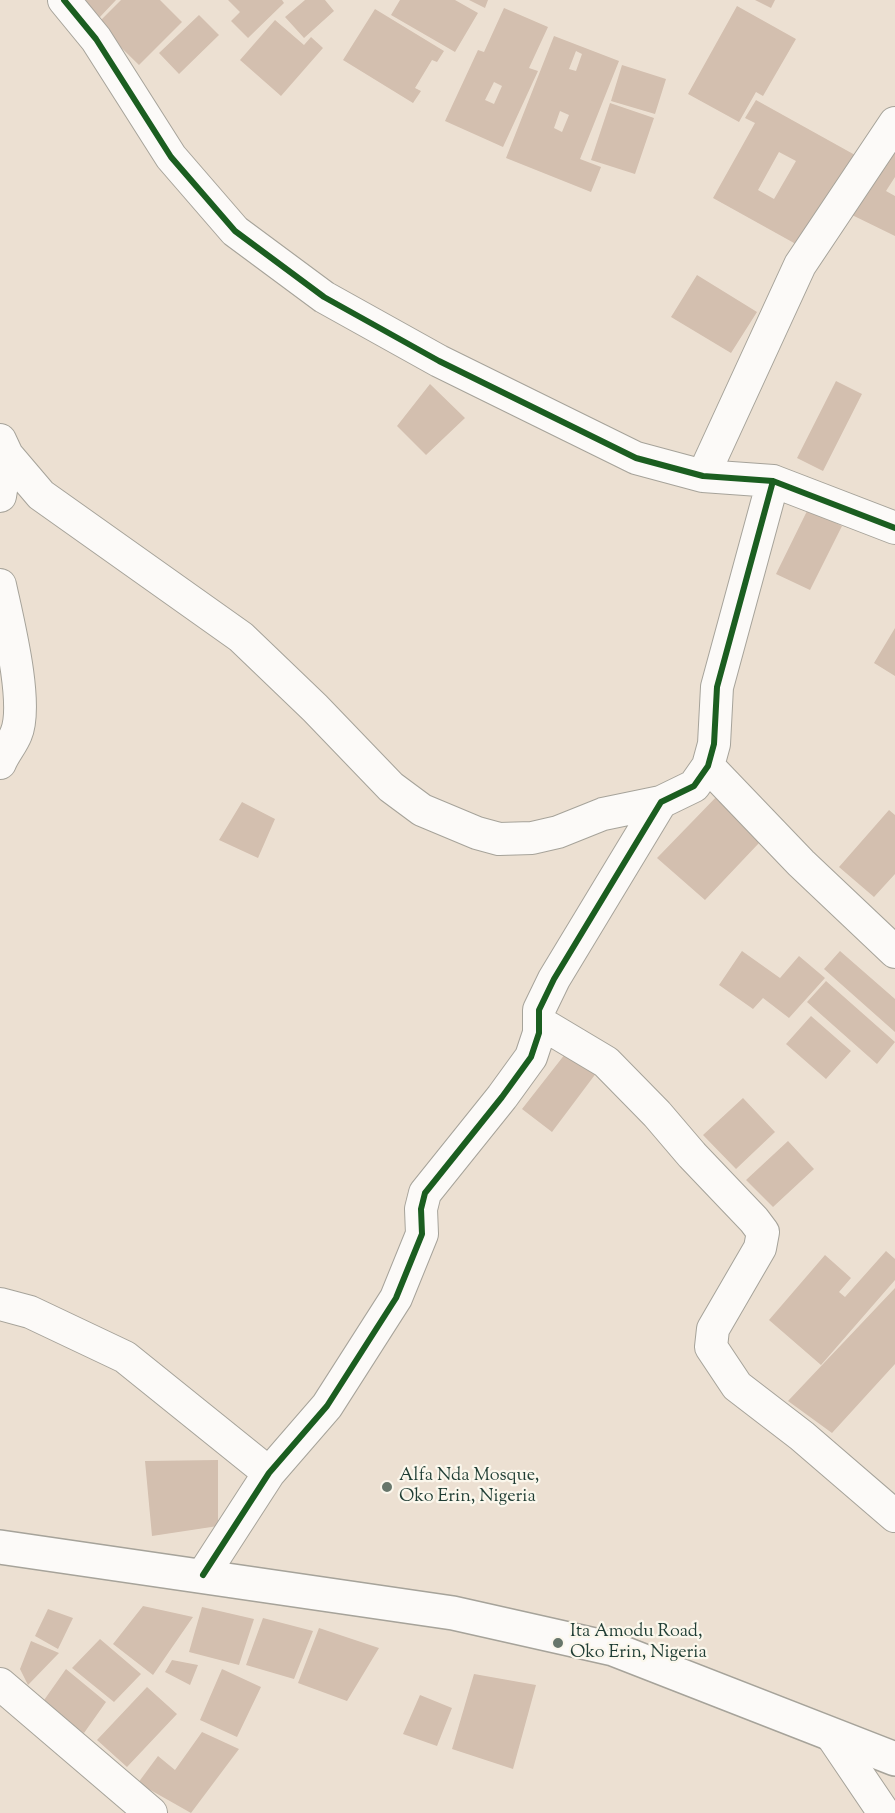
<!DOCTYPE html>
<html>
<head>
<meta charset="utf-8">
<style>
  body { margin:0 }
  canvas { display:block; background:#ece0d2 }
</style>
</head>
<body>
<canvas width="895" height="1813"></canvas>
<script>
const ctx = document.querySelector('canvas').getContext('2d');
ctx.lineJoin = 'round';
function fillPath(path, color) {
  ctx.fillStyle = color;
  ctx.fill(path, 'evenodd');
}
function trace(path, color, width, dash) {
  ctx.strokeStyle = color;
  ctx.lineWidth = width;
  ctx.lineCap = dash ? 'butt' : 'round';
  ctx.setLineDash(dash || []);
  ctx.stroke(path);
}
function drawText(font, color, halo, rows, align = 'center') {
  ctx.font = font + ' "Sorts Mill Goudy",serif';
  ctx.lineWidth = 4.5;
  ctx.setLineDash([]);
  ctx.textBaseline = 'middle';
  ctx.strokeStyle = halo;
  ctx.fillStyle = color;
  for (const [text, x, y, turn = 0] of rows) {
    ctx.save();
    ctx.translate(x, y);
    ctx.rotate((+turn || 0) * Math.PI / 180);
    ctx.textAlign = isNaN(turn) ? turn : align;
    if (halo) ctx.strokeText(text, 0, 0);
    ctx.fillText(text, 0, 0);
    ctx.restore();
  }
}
const building = new Path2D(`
  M80,0H116L99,18Z
  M121,0H160L182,22L139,65L97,24Z
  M228,0H282L284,3L248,38L231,21L240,12Z
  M305,0H325L334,11L304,38L285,17Z
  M400,0H455L478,13L455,52L391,15Z
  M469,0H488L485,8Z
  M755,0H775L771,8Z
  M737,6L796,39L763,96L756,92L739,122L688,94Z
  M504,8L548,27L529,68L538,71L503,147L445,121L478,50L484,52ZM494,82L502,86L494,104L485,100Z
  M375,9L444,51L437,62L432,60L415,88L421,91L413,103L343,60Z
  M199,15L219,35L179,74L159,53Z
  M275,20L304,45L311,37L323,48L281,96L240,60Z
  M554,36L619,61L580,159L601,167L591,192L506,158ZM576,51L582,54L576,71L569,69ZM560,111L569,115L562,132L554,128Z
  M622,65L666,79L655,114L611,101Z
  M756,100L855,155L803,248L713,198L755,123L745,118ZM779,152L796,161L774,199L758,190Z
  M610,103L654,118L635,174L591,160Z
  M895,146V177L886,191L895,196V236L852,215Z
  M697,275L757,312L731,353L671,317Z
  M836,381L862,394L823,471L797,458Z
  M430,384L465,418L426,455L397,426Z
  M808,509L842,526L810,590L776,574Z
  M895,628V676L874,663Z
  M721,792L759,843L705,900L657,858Z
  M242,802L275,819L258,858L219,840Z
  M889,810L895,815V874L874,897L839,867Z
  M742,951L780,978L799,956L825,978L789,1018L763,998L753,1009L719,985Z
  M840,951L895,999V1032L824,969Z
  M826,981L895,1042L877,1064L807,1002Z
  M811,1016L851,1051L826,1079L786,1044Z
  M569,1049L600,1068L552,1132L522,1109Z
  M743,1098L775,1132L736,1169L703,1135Z
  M788,1141L814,1169L773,1207L746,1180Z
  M886,1251L895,1259V1280L821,1365L769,1320L825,1255L851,1278L839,1292L845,1297Z
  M895,1288V1364L832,1433L788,1401Z
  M218,1460V1526L152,1536L145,1461Z
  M143,1606L193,1617L153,1675L113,1644Z
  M202,1607L254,1619L239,1665L189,1652Z
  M48,1609L73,1618L58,1649L35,1636Z
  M263,1618L313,1631L294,1679L246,1665Z
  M319,1628L379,1648L347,1701L298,1683Z
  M100,1639L141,1674L114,1702L72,1668Z
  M31,1641L59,1653L28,1685L20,1669Z
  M172,1660L198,1665L190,1685L165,1672Z
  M66,1669L106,1702L84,1733L42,1703Z
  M222,1669L261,1687L237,1737L200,1720Z
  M474,1674L536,1685L513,1769L452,1749Z
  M147,1687L177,1714L127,1767L97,1740Z
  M420,1695L452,1708L437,1746L403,1734Z
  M202,1732L239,1749L191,1813L138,1783L158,1756L175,1770Z`);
const minor = new Path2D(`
  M64,0L96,39L171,157L235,231L324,297L439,361L636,458L703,476L773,481L895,528
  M0,440L7,455L41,495L241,637L315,708L391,787L422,810L477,833L499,839L532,838L558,832L603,814L661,802
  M703,476L800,265L895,123
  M0,496L7,455
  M0,585C7,618 29,704 16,734C12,744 4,753 0,763
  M708,766L801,863L895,952
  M539,1022L606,1062L657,1114L692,1155L754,1220L763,1232L760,1248L713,1329L711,1347L737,1386L802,1436L895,1516
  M0,1304L30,1312L125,1357L269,1473
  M203,1575L269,1473L327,1406L396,1298L422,1234L421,1209L425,1193L502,1097L531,1057L539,1033V1010L554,979L661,802L694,786L708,766L714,744L717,687L773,481
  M0,1684L151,1813
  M832,1736L884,1813`);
const major = new Path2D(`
  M0,1547L453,1613L613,1649L895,1759`);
const cycleway = new Path2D(`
  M64,0L96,39L171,157L235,231L324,297L439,361L636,458L703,476L773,481L895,528
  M203,1575L269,1473L327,1406L396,1298L422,1234L421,1209L425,1193L502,1097L531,1057L539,1033V1010L554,979L661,802L694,786L708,766L714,744L717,687L773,481`);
const markers = [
  [387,1487,6,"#67766b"],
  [558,1643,6,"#67766b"]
];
const poiNames = [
  ["Alfa Nda Mosque,",399,1477],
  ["Oko Erin, Nigeria",399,1498],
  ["Ita Amodu Road,",570,1633],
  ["Oko Erin, Nigeria",570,1654]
];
fillPath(building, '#d3bfaf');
trace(minor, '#a6a39a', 34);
trace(major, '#a6a39a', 36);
trace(minor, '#fcfaf8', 32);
trace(major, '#fcfaf8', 33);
trace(cycleway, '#1b5e20', 6);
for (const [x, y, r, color] of markers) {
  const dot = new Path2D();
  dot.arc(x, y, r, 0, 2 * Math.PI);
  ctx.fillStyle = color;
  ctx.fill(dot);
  trace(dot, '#fbf7ec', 2);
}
drawText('18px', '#1f3d34', '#fbf7ec', poiNames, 'left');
</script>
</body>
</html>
